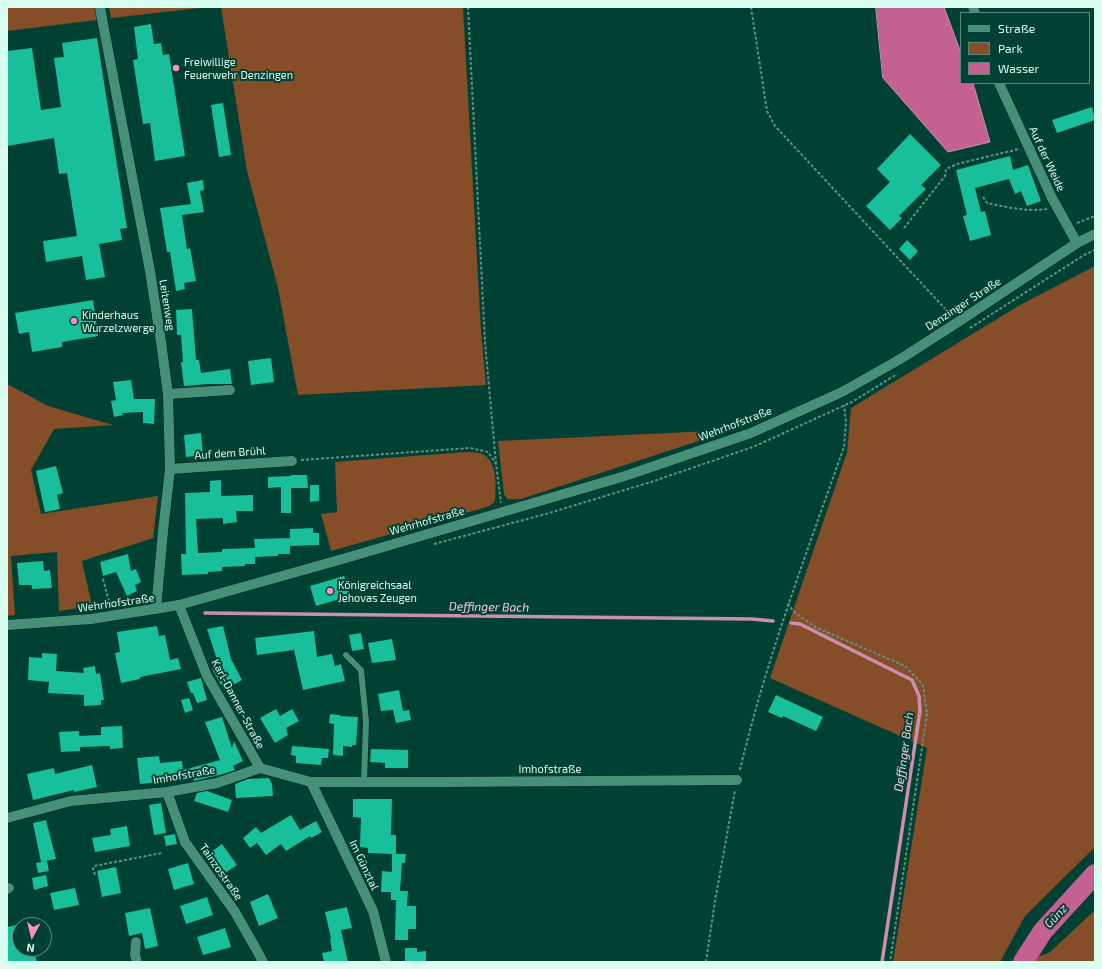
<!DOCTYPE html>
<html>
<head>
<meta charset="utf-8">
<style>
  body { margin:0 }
  #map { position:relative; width:1102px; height:969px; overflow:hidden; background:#004133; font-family:"Exo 2",sans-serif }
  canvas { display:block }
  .frame { position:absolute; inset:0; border:8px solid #d9fdf0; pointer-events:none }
  .legend { position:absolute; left:960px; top:12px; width:130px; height:72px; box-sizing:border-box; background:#004133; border:1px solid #578c7f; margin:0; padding:5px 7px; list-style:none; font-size:12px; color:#d9fdf0 }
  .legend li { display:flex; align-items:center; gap:8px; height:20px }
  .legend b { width:20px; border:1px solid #578c7f }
  .north { position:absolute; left:12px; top:917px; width:40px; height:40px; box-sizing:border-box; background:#004133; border:1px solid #578c7f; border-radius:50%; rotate:187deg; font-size:11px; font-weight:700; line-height:16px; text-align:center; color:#d9fdf0 }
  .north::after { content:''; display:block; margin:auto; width:14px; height:18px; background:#fc8fc1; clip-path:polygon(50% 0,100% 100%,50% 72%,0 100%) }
</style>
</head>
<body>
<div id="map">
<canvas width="1102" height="969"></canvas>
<div class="frame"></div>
<ul class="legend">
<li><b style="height:5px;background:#46907a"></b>Straße</li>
<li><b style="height:11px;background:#854d28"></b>Park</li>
<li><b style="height:11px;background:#c36190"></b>Wasser</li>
</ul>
<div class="north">N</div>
</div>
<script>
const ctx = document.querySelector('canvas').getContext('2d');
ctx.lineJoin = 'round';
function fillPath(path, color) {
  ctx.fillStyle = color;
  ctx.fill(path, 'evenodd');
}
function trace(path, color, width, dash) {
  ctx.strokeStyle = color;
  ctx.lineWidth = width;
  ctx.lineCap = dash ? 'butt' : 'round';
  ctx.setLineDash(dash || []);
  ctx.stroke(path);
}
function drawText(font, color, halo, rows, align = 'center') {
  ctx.font = font + ' "Exo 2",sans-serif';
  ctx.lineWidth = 4;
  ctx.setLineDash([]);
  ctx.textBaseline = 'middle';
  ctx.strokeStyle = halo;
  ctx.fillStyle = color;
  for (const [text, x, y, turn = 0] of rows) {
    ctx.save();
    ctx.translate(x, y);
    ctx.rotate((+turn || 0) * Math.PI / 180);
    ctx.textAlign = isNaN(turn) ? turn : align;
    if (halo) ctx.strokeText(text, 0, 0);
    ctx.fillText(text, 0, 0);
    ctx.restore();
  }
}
const green = new Path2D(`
  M7,7H96L97,20L7,31Z
  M109,7H209L111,18Z
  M221,7H463L481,331L486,385L298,395L278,288L247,171Z
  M1095,266V847L1025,916L1000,962H893L927,748L770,678L847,452L851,408L1020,305Z
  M7,384L48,406L113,425L54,429L31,470L41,514L158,496L153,538L82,561L92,606L59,611L57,552L11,556L15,615L7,616Z
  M732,430L521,499H507L504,494L498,441Z
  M466,452C470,452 475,452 479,453C498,457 496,486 495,501L490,506L331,551L321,514L337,512L335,462Z
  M1095,910V962H1029L1031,959L1049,953Z`);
const water = new Path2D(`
  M876,7H944L961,53V83H973L990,142L948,152L883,78Z`);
const stream = new Path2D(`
  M205,613L752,619L773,621
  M791,623L800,624L912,680L919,696L920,711L882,962`);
const river = new Path2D(`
  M1023,962L1043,931L1095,874`);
const building = new Path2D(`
  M151,24L154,44L161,43L163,55L169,54L185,156L155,161L150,123L143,124L133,60L138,59L134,27Z
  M97,38L127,228L120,229L122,240L99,244L105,277L86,280L82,256L46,262L43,241L77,236L67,173L59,174L54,138L7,146V51L32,48L41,110L61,107L54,58L64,57L62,43Z
  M223,103L231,155L219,157L211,105Z
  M1092,107L1095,120L1057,133L1052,120Z
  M910,134L941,165L921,185L926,189L899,216L902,218L890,230L866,206L890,182L877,169Z
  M1010,156L1013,170L1028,165L1041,201L1027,206L1021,191L1015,194L1009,179L975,188L981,212L985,211L991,235L970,241L963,216L967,215L956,170Z
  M203,180L204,190L200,191L204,212L182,215L187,249L190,248L196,281L184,283L185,289L176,291L170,252H167L160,208L191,204L187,183Z
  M907,240L918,251L910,260L899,249Z
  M93,300L98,336L62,342V347L32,352L29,332L19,334L15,313Z
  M192,309L196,360H199L201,373L230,369L232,384H208L184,386L181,362H183L181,335H177L176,310Z
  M271,358L274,382L251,385L248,361Z
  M131,380L134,399H155L154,424L143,423V412L122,413L123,415L114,417L111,401L116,400L113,382Z
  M201,433L203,455L186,457L184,435Z
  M56,466L63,493L57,495L60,509L45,512L36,471Z
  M291,475H307L308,488H291V513H281V487L268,488V477L291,476Z
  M221,480V496L253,495V511H236L237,522L223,524V518L196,519L198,553L222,552V549L255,548L254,539L290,538V554H278V556L255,557V564H245V566L222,567V571L208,572V574L182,575L181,554H186L185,493L210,492V481Z
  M310,485H319V501L310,502Z
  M313,528V533H319V545L290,546V529Z
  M128,554L131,571L136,569L141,582L135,585L137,591L127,596L116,572L103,576L100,562Z
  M43,561L44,571L50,570L52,588L32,589V585H19L17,563Z
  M344,576L350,596L316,606L310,586Z
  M157,626L159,636L165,635L170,660L178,658L181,669L140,677V679L121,683L115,653L120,652L117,632Z
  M223,626L231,659L242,680L224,690L212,669L219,666L207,629Z
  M314,631L317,657L332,654L335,666L341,664L345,681L303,690L294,650L257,655L255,638Z
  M361,633L364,649L352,651L349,635Z
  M392,639L396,660L372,663L368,643Z
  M42,653L57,654L56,671L84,673L83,668L95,666L96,674L100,673L104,700H101V705L84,706V695L48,693L49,682L28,680L29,657L42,658Z
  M201,678L207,700L197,703L193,693H191L187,682Z
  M399,690L403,711L409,710L411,720L396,723L393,710L381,711L378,694Z
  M776,695L823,717L816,731L783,716L782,718L768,712Z
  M189,698L193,710L185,713L181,700Z
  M276,709L280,716L292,709L299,721L286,728L288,735L275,743L260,718Z
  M330,714L340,715V716L358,717L356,745H352V747L343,746V756L333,755L334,724L329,723Z
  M222,717L232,748L234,741L243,761L233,766L235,770L223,774L194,781L193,778L140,784L137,758L159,756L160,763L182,761L183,770L220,760L205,722Z
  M122,726L123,748L110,749V746L80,747V751L61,752L59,732L79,731V736L101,735V727Z
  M292,746L329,749L328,758H322L321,765L296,763V756L291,755Z
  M371,749L408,750V768H385V763L370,762Z
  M92,765L97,787L74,792V790L33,800L27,774L54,768L55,774Z
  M269,778L272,784L273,796L236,798L235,784L248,779Z
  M207,791L232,800L228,812L194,801L197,793Z
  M353,799H392L391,835H396V854H406L405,863H402L400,891H408L407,906H416V929H408V940H395L396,900H391V892H381L382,871L392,872V854L368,853V848L360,847L361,818L353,817Z
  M161,803L166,833L154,835L149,805Z
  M291,815L300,830L316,821L322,832L311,838L310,836L286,851L281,844L266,855L257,843L250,848L243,838L256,827L261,833Z
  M46,820L56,859L41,862L33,823Z
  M127,826L130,846L95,852L92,838L111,835L110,829Z
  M175,834L177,844L166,846L164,836Z
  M222,844L237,865L222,875L207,855Z
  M47,861L49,871L38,873L36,863Z
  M188,863L194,884L174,890L168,869Z
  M116,867L121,893L102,897L97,871Z
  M46,875L48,886L34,890L32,878Z
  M75,888L79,905L54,910L50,893Z
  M268,894L278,918L259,926L250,902Z
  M207,897L213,915L186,924L180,906Z
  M347,907L352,928L341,930L348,962H324L322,953L332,951L330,938H331L325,912Z
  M150,908L158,946L145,949L142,933L129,936L125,913Z
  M17,925L20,940V949H34L37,962H7V927Z
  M225,928L231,947L203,955L197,937Z
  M405,948H417V952L426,951V962H405Z`);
const path = new Path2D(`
  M468,7L485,342L496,464
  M751,7L767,111L775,126L950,314
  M983,197L987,203C1006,207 1028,212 1047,209
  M1077,223L1095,216
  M904,228L945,176L946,169L957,164L1019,149
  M970,328L1084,255L1095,250
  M301,460L470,448L488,452L496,464L501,503
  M434,544L546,514L651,482L753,447L852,402L897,374
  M103,579L110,605
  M788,603L793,611L815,627L905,666L923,685L927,714L890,962
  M740,770C766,660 806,554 844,447L846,422L844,405
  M95,875L93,869L94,866L162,853
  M706,962L715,901L735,790`);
const service = new Path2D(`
  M346,655L361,670L366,721L364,782`);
const minor = new Path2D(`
  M973,7L975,13
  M100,8L150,271L161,342L168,394L170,469L163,531L156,609
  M999,83L1052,198L1077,243
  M168,394L230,390
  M170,469L292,461
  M179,605L207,676L260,768
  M311,782L373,911L386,962
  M167,792L185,842L235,912L255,947L263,962
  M7,818L71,801L167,792L217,783L260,768L311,782H439L737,780
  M7,889L9,888
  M136,942L135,955L137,962`);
const tertiary = new Path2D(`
  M7,625L91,619L179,605L346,558L625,476L751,433L842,392L902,358L958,322L1077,243L1095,234`);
const markers = [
  [176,68,4,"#fc8fc1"],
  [74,321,4,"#fc8fc1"],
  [330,591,4,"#fc8fc1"]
];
const poiNames = [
  ["Freiwillige",184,62],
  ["Feuerwehr Denzingen",184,75],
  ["Kinderhaus",82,315],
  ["Wurzelzwerge",82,328],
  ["Königreichsaal",338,585],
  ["Jehovas Zeugen",338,598]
];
const streetNames = [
  ["Auf der Weide",1047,159,65],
  ["Denzinger Straße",963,304,-33],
  ["Leitenweg",167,305,81],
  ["Wehrhofstraße",735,424,-21],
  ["Auf dem Brühl",230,453,-4],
  ["Wehrhofstraße",427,521,-16],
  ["Wehrhofstraße",116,603,-8],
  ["Karl-Danner-Straße",238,704,62],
  ["Imhofstraße",550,769],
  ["Imhofstraße",184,775,-10],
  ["Im Günztal",364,865,65],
  ["Tainzostraße",221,872,55]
];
const waterNames = [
  ["Deffinger Bach",489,607,1],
  ["Deffinger Bach",904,752,-82],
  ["Günz",1056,916,-47]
];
fillPath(green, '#854d28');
fillPath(water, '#c36190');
trace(water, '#ca90ad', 1);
trace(stream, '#ca90ad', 3.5);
trace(river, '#c36190', 20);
fillPath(building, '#19bf9a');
trace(service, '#00251b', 7);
trace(minor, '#00251b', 11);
trace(tertiary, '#00251b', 11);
trace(path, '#5f9385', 2, [3, 2]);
trace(service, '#46907a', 6);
trace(minor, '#46907a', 10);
trace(tertiary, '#46907a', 10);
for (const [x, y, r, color] of markers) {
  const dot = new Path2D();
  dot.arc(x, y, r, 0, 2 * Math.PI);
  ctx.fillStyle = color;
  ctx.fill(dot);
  trace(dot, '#004133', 1.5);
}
drawText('11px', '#d9fdf0', '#004133', poiNames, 'left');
drawText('11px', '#d9fdf0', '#004133', streetNames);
drawText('italic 12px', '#fdc8de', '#004133', waterNames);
</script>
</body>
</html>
